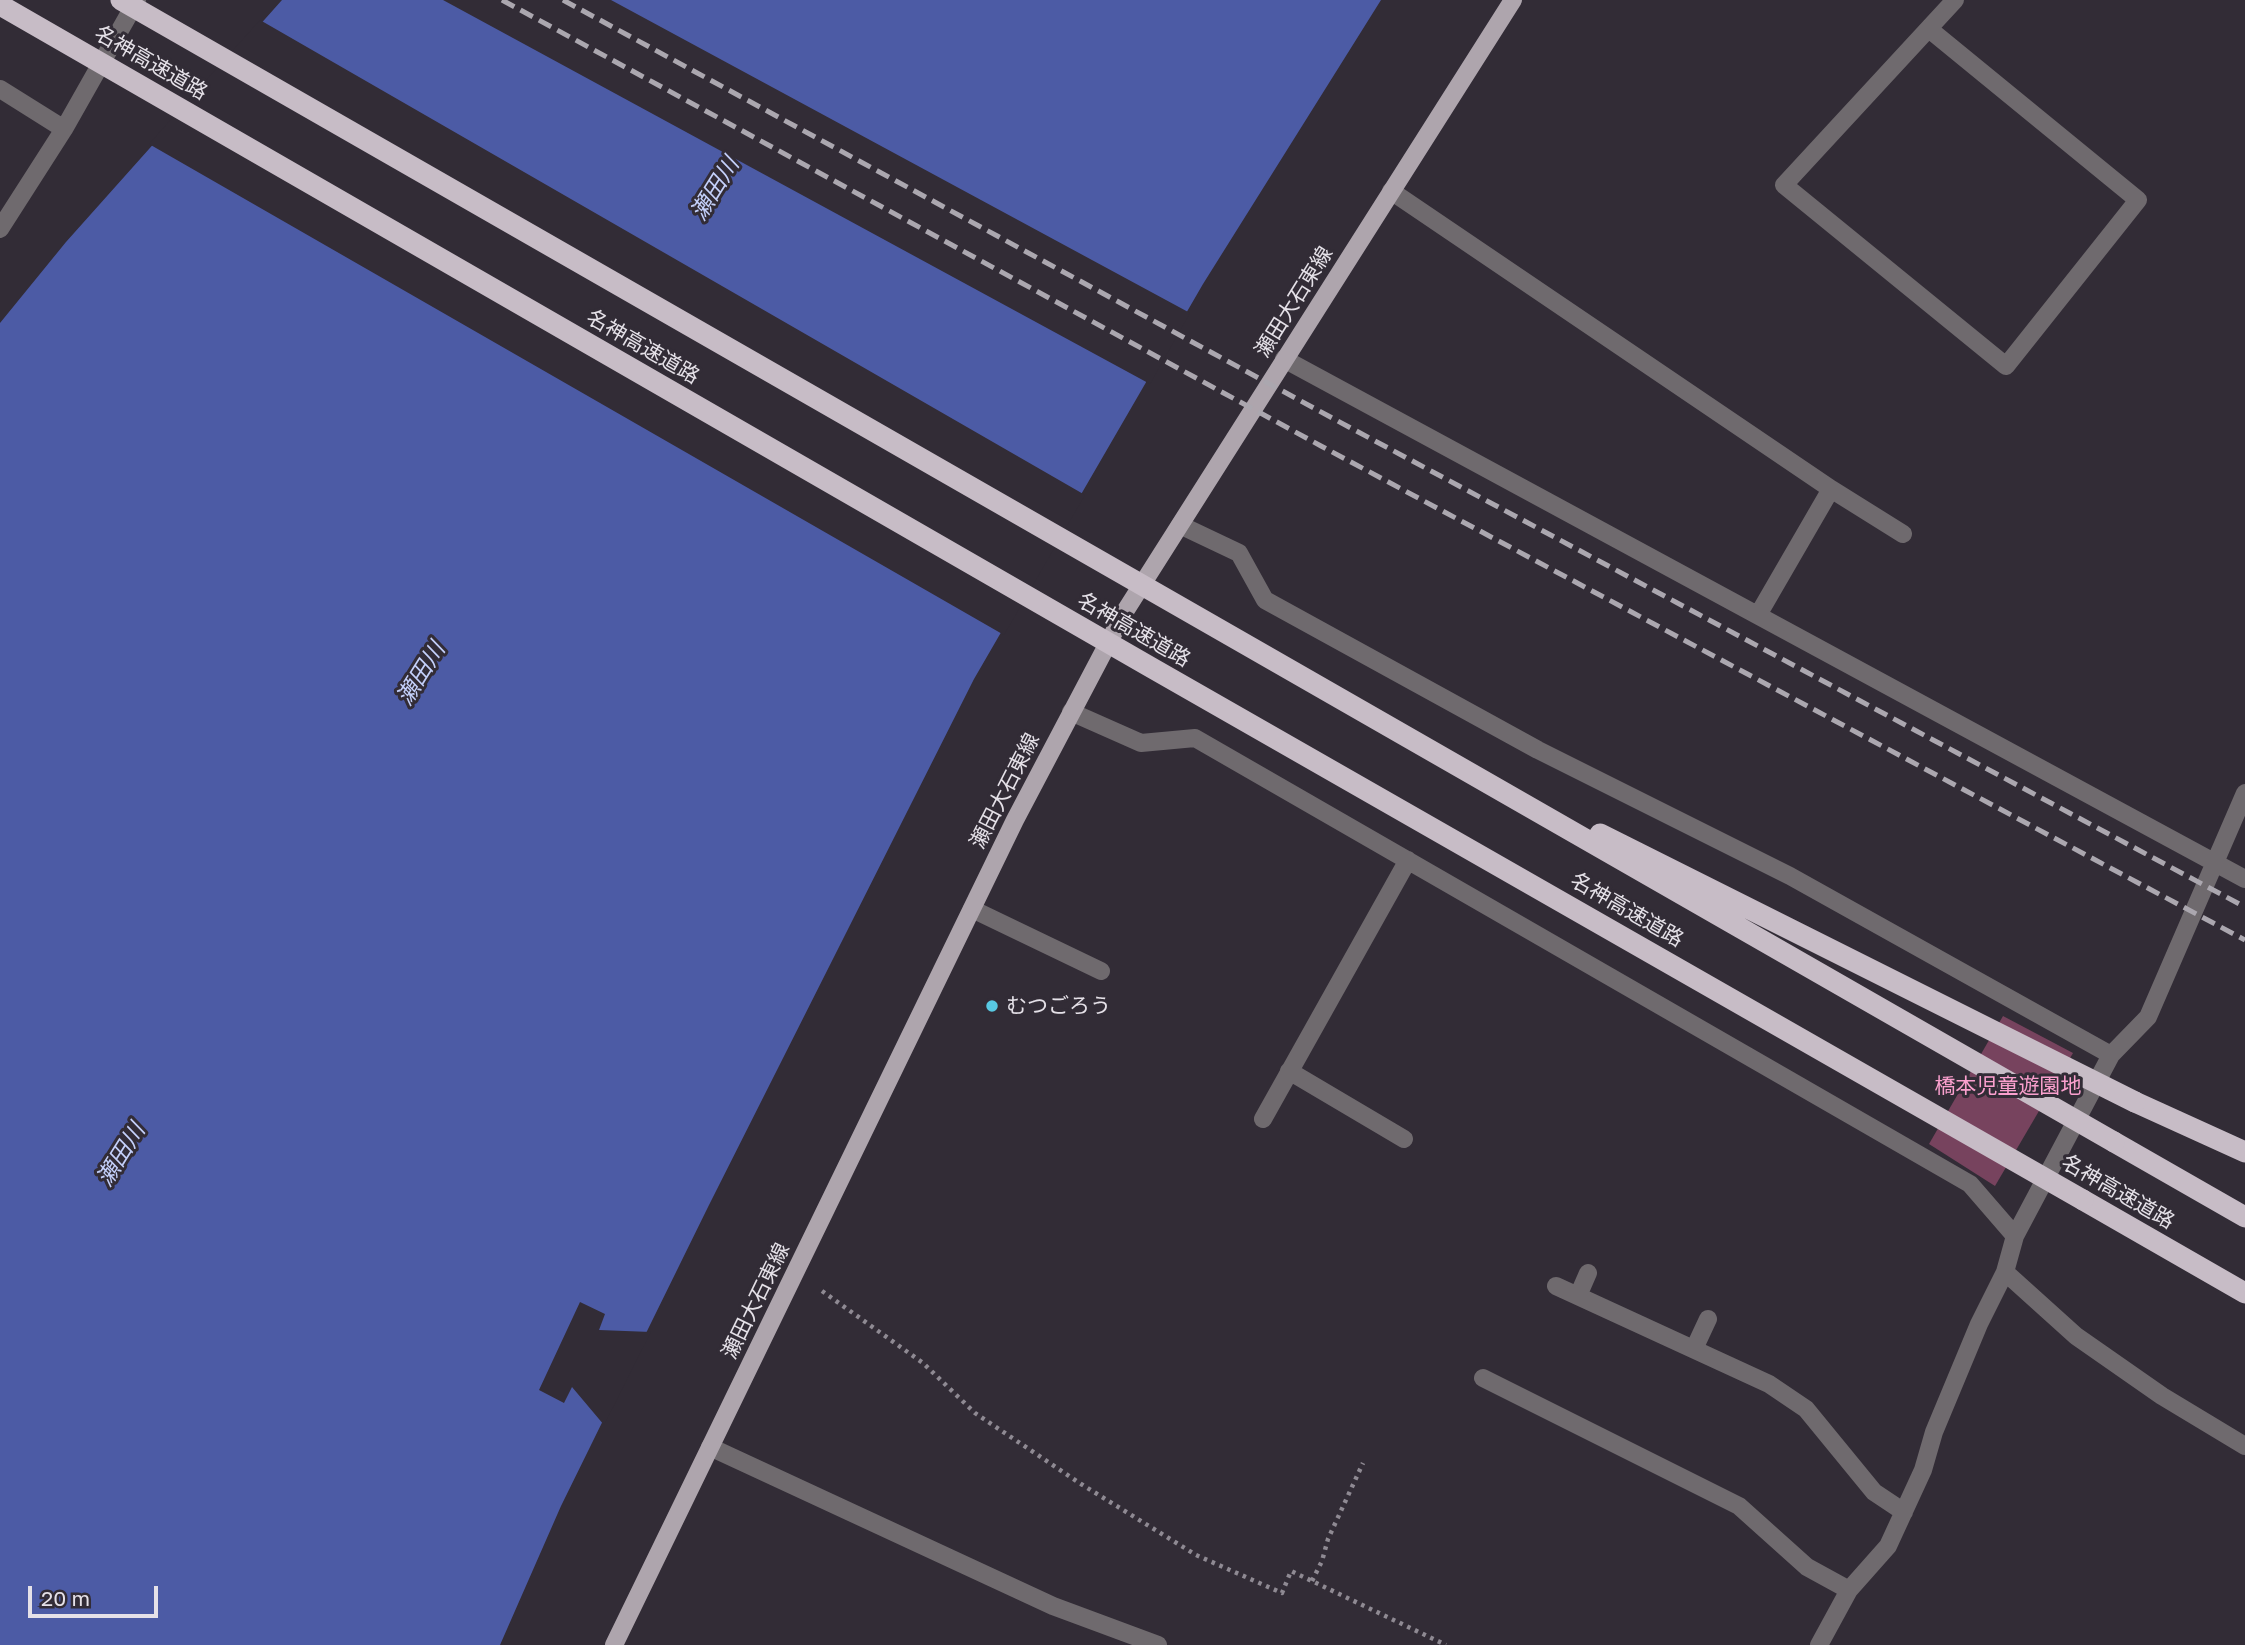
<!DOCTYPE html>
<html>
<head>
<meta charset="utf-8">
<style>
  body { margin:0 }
  #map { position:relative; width:2245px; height:1645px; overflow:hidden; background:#322c36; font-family:"Golos Text",sans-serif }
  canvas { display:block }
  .scale { position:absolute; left:28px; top:1586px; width:130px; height:32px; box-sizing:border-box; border:4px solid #e5e1e8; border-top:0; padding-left:9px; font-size:21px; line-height:24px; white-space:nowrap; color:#e5e1e8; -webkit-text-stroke:5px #322c36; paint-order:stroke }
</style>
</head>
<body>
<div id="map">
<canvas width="2245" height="1645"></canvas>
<div class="scale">20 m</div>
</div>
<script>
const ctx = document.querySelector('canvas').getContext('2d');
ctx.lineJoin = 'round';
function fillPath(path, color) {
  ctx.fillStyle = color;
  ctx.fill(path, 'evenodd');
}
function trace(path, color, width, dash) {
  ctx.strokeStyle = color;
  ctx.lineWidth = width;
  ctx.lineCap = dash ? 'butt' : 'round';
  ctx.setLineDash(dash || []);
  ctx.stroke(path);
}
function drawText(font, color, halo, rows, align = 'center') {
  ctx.font = font + ' "Golos Text","Noto Sans JP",sans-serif';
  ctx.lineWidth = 6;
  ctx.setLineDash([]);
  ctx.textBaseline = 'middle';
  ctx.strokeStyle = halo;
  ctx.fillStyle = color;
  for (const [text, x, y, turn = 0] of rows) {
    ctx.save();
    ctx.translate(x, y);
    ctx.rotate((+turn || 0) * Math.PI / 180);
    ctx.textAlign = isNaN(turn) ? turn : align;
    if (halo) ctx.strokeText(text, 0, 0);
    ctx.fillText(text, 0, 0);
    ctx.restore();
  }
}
const green = new Path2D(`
  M2003,1016L2073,1053L1995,1186L1929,1144Z`);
const water = new Path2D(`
  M282,0H1381L1203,284L974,679L709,1205L561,1506L500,1645H0V323L66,242Z`);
const pier = new Path2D(`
  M443,0H611L1190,313L1150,384Z
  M260,20L1085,495L1004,635L149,144Z
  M580,1302L605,1314L599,1330L651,1332L604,1425L572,1387L564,1403L539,1390Z`);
const path = new Path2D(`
  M822,1291L923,1363L975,1413L1081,1484L1196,1555L1282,1593L1291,1571L1446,1645
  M1312,1581L1322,1561L1328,1539L1363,1463`);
const minor = new Path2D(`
  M1929,29L2138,200L2006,366L1784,185L1955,0
  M0,89L64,129
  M1391,191L1831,489L1758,615
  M0,229L64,129L137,0
  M1284,359L2245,879
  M1831,489L1903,534
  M1180,525L1239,553L1265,600L1538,750L1790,876L2111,1055
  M1071,712L1141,743L1195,738L1970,1184L2015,1236
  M972,909L1101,971
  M1289,1071L1404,1139
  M1263,1119L1408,860
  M2005,1272L2076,1336L2162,1396L2245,1446
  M1556,1286L1769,1384L1806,1409L1874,1492L1904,1512
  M1578,1296L1588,1273
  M1694,1349L1708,1319
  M1483,1378L1739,1506L1807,1567L1849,1590
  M710,1447L1053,1606L1158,1645
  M1819,1645L1849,1590L1888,1546L1923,1470L1934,1432L1979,1324L2005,1272L2015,1236L2111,1055L2148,1017L2245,793`);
const major = new Path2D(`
  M614,1645L1015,820L1124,613L1513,0`);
const highway = new Path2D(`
  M2135,1102L2245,1152
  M2114,1142L2245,1217
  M2083,1200L2245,1293`);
const rail = new Path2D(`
  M502,0L1321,446L2245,940
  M563,0L1334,419L2245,907`);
const highwayBridge = new Path2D(`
  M121,0L2114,1142
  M0,5L1152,668L2083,1200
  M1600,834L2135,1102`);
const markers = [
  [992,1006,7,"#58c9e3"]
];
const streetNames = [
  ["名神高速道路",151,63,30],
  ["瀬田大石東線",1294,302,-58],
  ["名神高速道路",643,347,30],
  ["名神高速道路",1134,630,30],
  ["瀬田大石東線",1005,791,-63],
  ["名神高速道路",1627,910,30],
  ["名神高速道路",2118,1192,30],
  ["瀬田大石東線",756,1301,-64]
];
const poiNames = [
  ["むつごろう",1006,1006]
];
const parkNames = [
  ["橋本児童遊園地",2008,1086]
];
const waterNames = [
  ["瀬田川",715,189,-58],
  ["瀬田川",421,674,-58],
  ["瀬田川",121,1155,-58]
];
fillPath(green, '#77435e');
fillPath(water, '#4c5ba5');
fillPath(pier, '#322c36');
trace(path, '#8f8a93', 4.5, [3.5, 5]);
trace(minor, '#6f6a6e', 18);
trace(major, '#aea5ad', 18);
trace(highway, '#c7bcc6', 21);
trace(rail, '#aba7af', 5, [14, 7]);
trace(highwayBridge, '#c7bcc6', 21);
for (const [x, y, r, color] of markers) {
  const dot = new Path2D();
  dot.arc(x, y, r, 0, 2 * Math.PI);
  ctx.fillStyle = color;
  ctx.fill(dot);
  trace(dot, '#322c36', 2.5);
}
drawText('21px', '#e5e1e8', '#322c36', streetNames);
drawText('21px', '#e5e1e8', '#322c36', poiNames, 'left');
drawText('21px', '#faa0ce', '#322c36', parkNames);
drawText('italic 23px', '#c4d0fa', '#322c36', waterNames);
</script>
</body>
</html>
